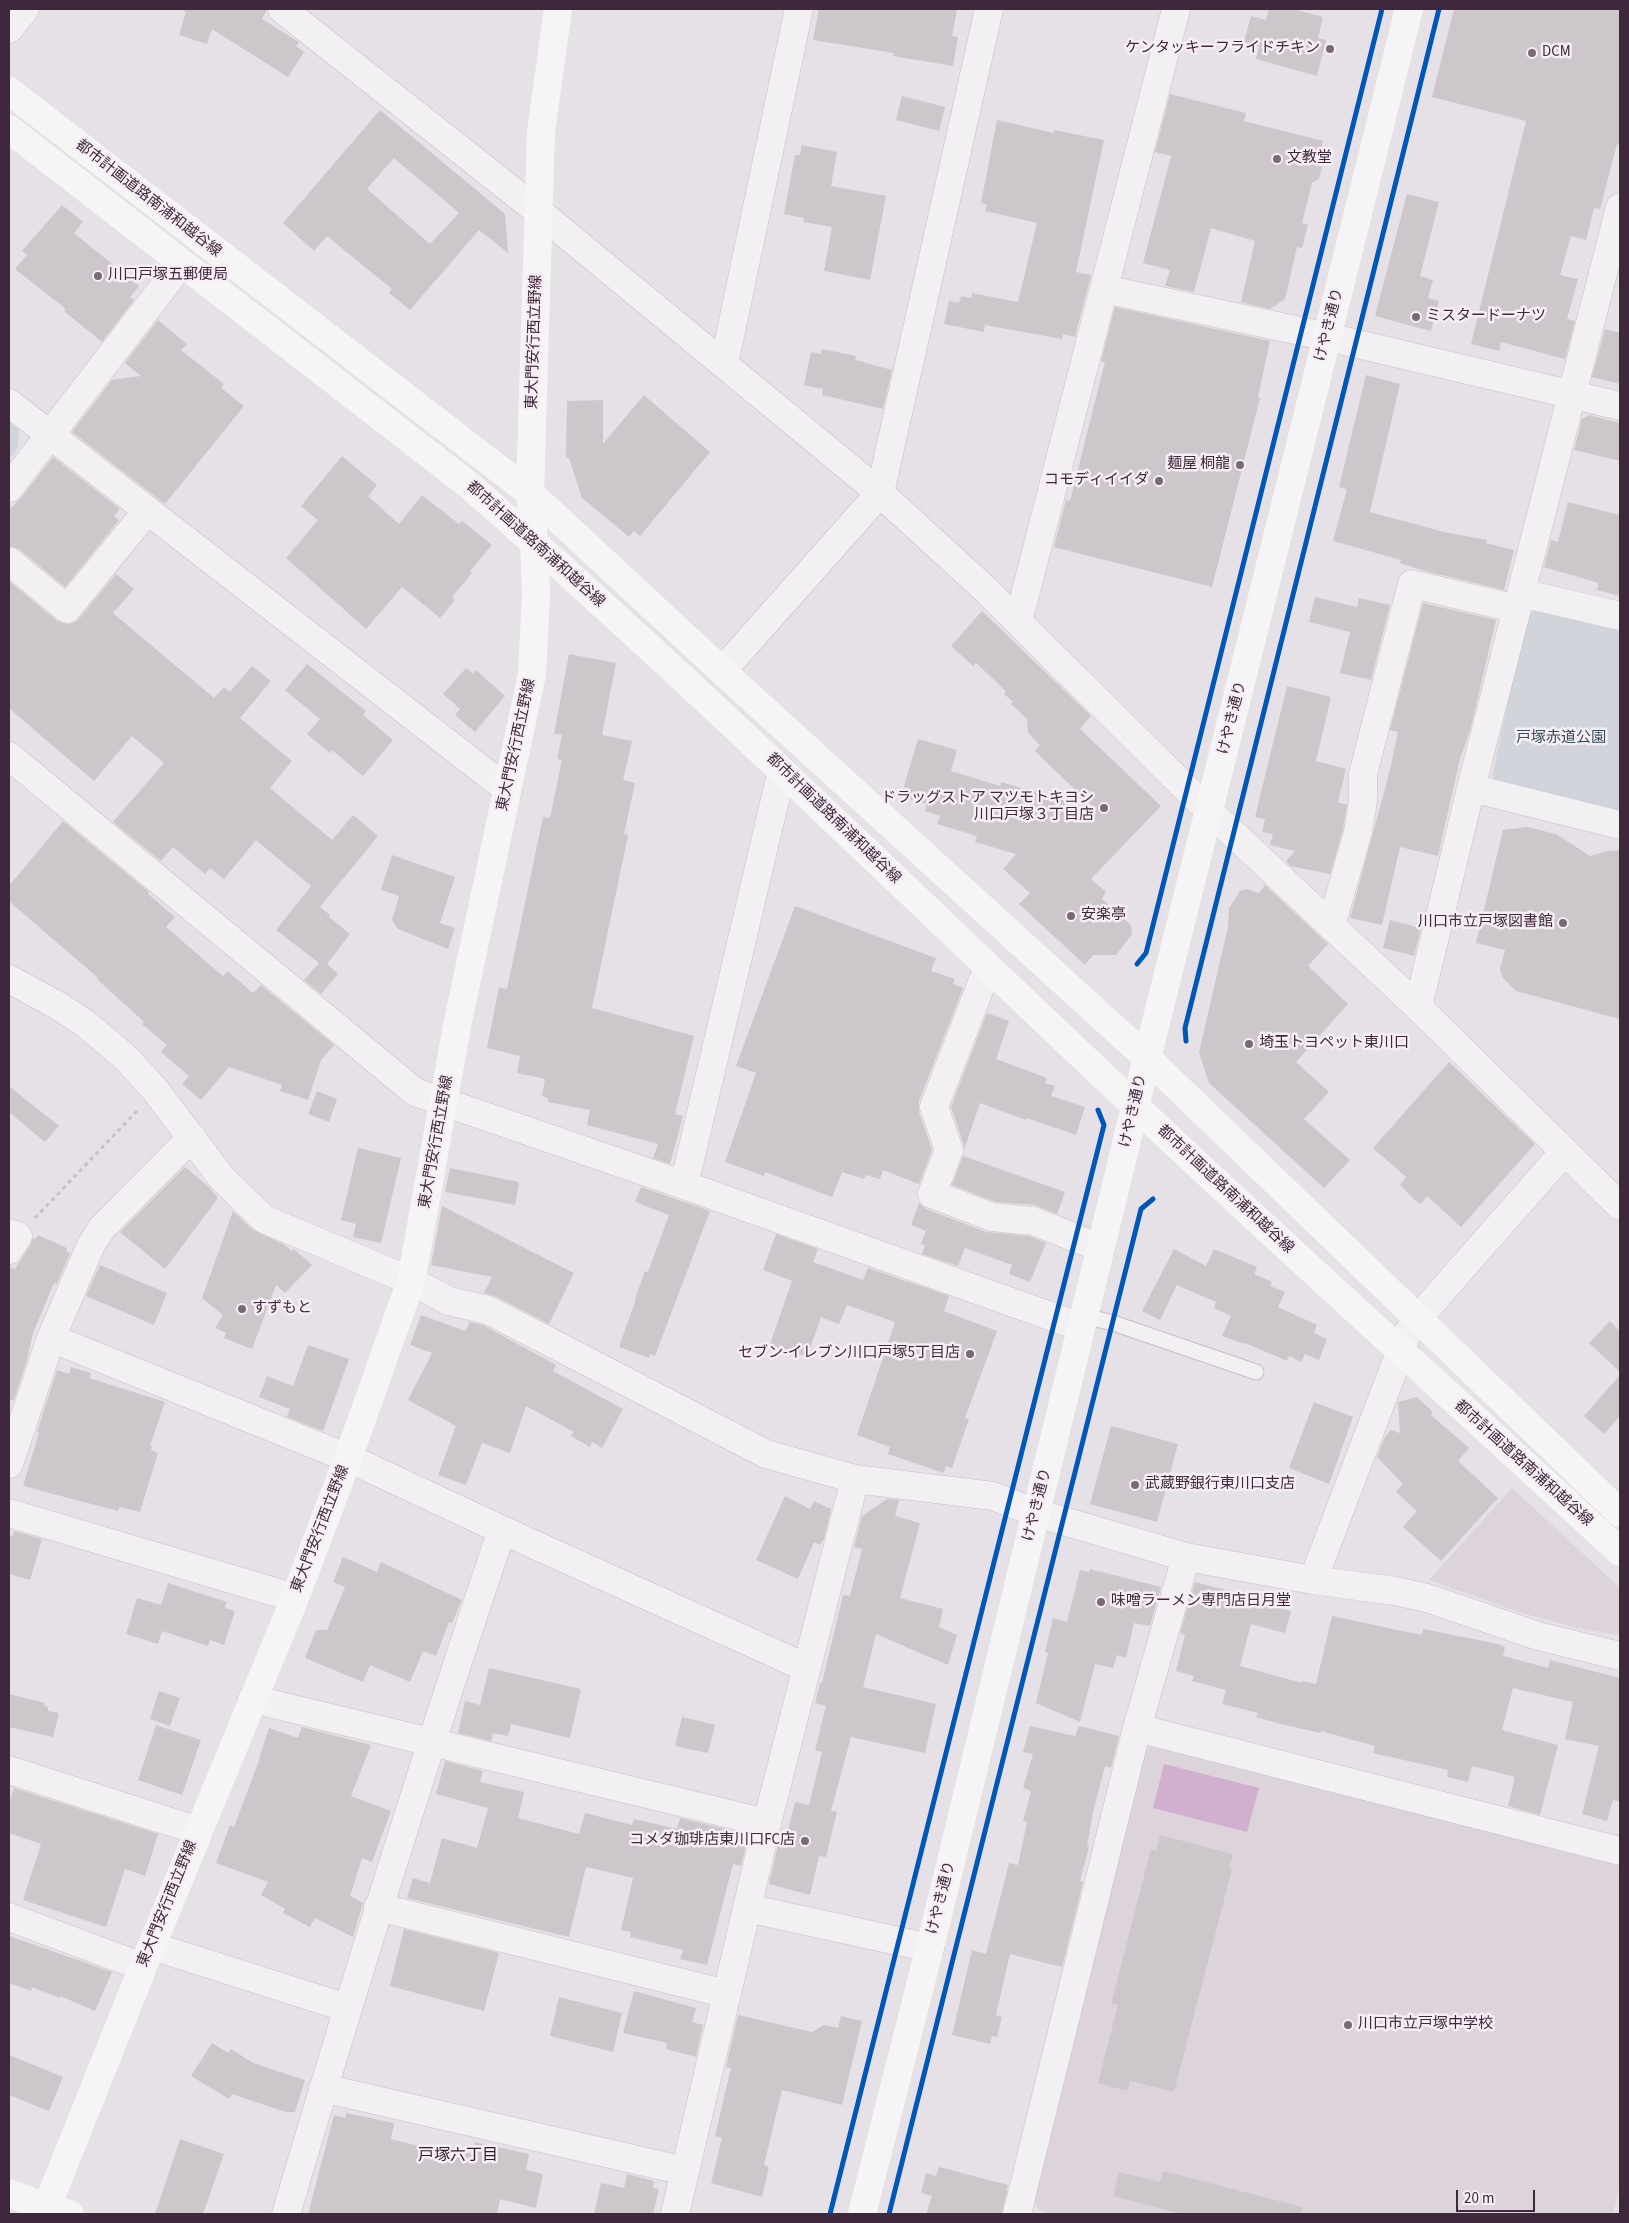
<!DOCTYPE html>
<html>
<head>
<meta charset="utf-8">
<style>
  body { margin:0 }
  #map { position:relative; width:1629px; height:2223px; overflow:hidden; background:#e6e1e6; font-family:"Source Sans 3",sans-serif }
  canvas { display:block }
  .frame { position:absolute; inset:0; border:10px solid #3f283b; pointer-events:none }
  .scale { position:absolute; left:1456px; top:2190px; width:79px; height:22px; box-sizing:border-box; border:2px solid #3f283b; border-top:0; padding-left:6px; font-size:15px; line-height:18px; white-space:nowrap; color:#3f283b; -webkit-text-stroke:4px #f6eef5; paint-order:stroke }
</style>
</head>
<body>
<div id="map">
<canvas width="1629" height="2223"></canvas>
<div class="frame"></div>
<div class="scale">20 m</div>
</div>
<script>
const ctx = document.querySelector('canvas').getContext('2d');
ctx.lineJoin = 'round';
function fillPath(path, color) {
  ctx.fillStyle = color;
  ctx.fill(path, 'evenodd');
}
function trace(path, color, width, dash) {
  ctx.strokeStyle = color;
  ctx.lineWidth = width;
  ctx.lineCap = dash ? 'butt' : 'round';
  ctx.setLineDash(dash || []);
  ctx.stroke(path);
}
function drawText(font, color, halo, rows, align = 'center') {
  ctx.font = font + ' "Source Sans 3","Noto Sans JP",sans-serif';
  ctx.lineWidth = 5;
  ctx.setLineDash([]);
  ctx.textBaseline = 'middle';
  ctx.strokeStyle = halo;
  ctx.fillStyle = color;
  for (const [text, x, y, turn = 0] of rows) {
    ctx.save();
    ctx.translate(x, y);
    ctx.rotate((+turn || 0) * Math.PI / 180);
    ctx.textAlign = isNaN(turn) ? turn : align;
    if (halo) ctx.strokeText(text, 0, 0);
    ctx.fillText(text, 0, 0);
    ctx.restore();
  }
}
const built = new Path2D(`
  M1512,1488L1620,1588V1635L1577,1628L1522,1613L1429,1580Z
  M1155,1744L1620,1864V2185L1613,2214H1052L1040,2211L1032,2199L1143,1753Z`);
const green = new Path2D(`
  M9,422L19,430L18,448L9,460Z
  M1538,607L1620,626V816L1505,788L1492,776L1526,617Z`);
const water = new Path2D(`
  M1164,1764L1259,1788L1247,1832L1153,1808Z`);
const building = new Path2D(`
  M181,9H267L262,19L297,41L299,42L296,46L304,52L288,77L212,29L207,44L179,35L186,12Z
  M819,9H957L952,36L958,37L953,66L893,56L894,53L813,40Z
  M1269,9H1293L1323,17L1318,38L1326,40L1317,76L1256,59L1259,47L1244,42L1251,16L1266,20Z
  M1454,9H1620V145L1617,144L1600,209L1594,208L1586,240L1571,236L1560,275L1578,279L1567,319L1575,321L1565,359L1501,342L1499,351L1471,344L1526,121L1432,97Z
  M1170,94L1246,113L1244,121L1323,141L1318,163L1322,168L1319,179L1312,183L1302,223L1308,225L1302,248L1297,247L1285,299L1270,309L1241,302L1255,241L1211,228L1194,292L1165,286L1170,270L1143,263L1171,156L1155,152Z
  M902,96L945,107L939,131L896,120Z
  M380,110L505,214L508,253L479,230L410,310L389,293L392,289L327,236L314,251L283,223ZM394,158L459,213L430,244L367,189Z
  M997,120L1054,133V130L1104,140L1076,272L1091,275L1075,337L1063,334L1062,339L985,325L984,332L944,324L949,301L959,303L961,296L971,298L972,293L1018,302L1037,223L985,211L987,204L981,203Z
  M802,145L837,152L831,186L886,196L870,280L824,271L832,227L803,222L804,218L784,214L795,155H800Z
  M1407,194L1439,202L1420,276L1433,280L1428,298L1439,301L1431,331L1375,316Z
  M62,205L83,222L74,233L139,286L130,297L134,300L102,342L64,311L66,309L15,269L27,255L22,251Z
  M1115,307L1270,341L1258,397L1260,398L1212,587L1054,547L1066,500L1070,501L1105,362L1101,361Z
  M158,320L187,344L181,350L224,384L221,388L244,406L165,504L72,432L112,380L141,376L125,363Z
  M1605,329L1620,333V384L1592,377Z
  M822,349L856,356L855,360L892,370L883,409L822,395L823,389L804,385L811,352L821,354Z
  M1366,375L1400,384L1370,512L1444,532L1487,540L1486,543L1514,550L1504,590L1425,571L1400,563L1401,560L1333,541L1347,489L1339,487Z
  M644,395L710,452L640,536L634,531L629,537L582,498L569,458L566,457L567,401L603,400V444Z
  M1589,415L1620,423V461L1574,450L1582,419Z
  M342,456L377,485L368,496L399,524L422,495L459,524L462,521L492,545L470,571L472,573L452,597L455,600L440,618L402,587L366,629L286,558L318,520L301,506Z
  M53,457L120,509L114,516L119,520L65,587L19,549L9,546V510L21,498Z
  M1568,502L1620,515V596L1597,590L1599,583L1544,567L1551,540L1558,542Z
  M116,574L134,589L113,613L214,698L224,687L230,692L252,666L271,681L240,718L292,761L270,788L332,840L353,815L378,836L320,907L330,915L329,917L350,934L327,964L338,974L321,994L304,980L319,963L276,930L311,886L256,840L224,879L210,868L205,874L173,847L161,861L113,822L164,763L132,736L94,781L9,708V581L57,621L65,624L73,623L79,619Z
  M1315,597L1357,607L1359,598L1390,605L1371,680L1340,673L1350,632L1309,622Z
  M1423,603L1496,620L1471,727L1460,759L1438,856L1400,847L1382,925L1350,918L1389,774L1398,732L1390,730Z
  M982,611L1091,716L1080,729L1161,806L1091,879L1106,892L1102,899L1131,925L1132,934L1116,955H1093L1085,965L1019,904L1030,893L1003,869L1016,854L975,842L977,836L937,824L940,816L925,811L927,804L908,799L904,786L918,739L957,750L951,771L1000,786L1001,782L1096,810L1035,751L1040,745L1028,733L1027,719L1011,704L1013,702L1004,694L1006,691L976,663L973,666L951,646Z
  M569,654L616,663L602,735L632,741L623,780L635,783L624,834L628,835L592,1008L694,1036L675,1114L683,1116L670,1164L653,1158L658,1144L587,1125L590,1110L548,1102V1098L542,1096L545,1079L517,1073L520,1056L487,1048L499,987L507,989L543,817L550,818L562,760L557,759L562,735L554,734Z
  M307,664L366,711L363,715L393,740L363,776L332,750L330,753L307,734L320,719L285,690Z
  M466,668L473,674L476,670L505,696L475,732L455,715L460,709L443,694Z
  M1287,686L1331,697L1316,761L1346,769L1338,802L1347,805L1343,829L1330,874L1290,866L1286,861L1295,851L1270,845L1273,834L1262,832L1265,819L1255,817Z
  M63,821L149,892L148,894L175,917L166,927L223,976L228,971L253,993L261,985L334,1045L321,1060L308,1100L280,1091L282,1085L229,1067L201,1100L182,1084L189,1076L161,1052L167,1045L142,1024L144,1022L97,979L98,978L9,901V886Z
  M1527,827L1556,834L1590,856L1608,851L1620,850V1019L1516,991L1503,978L1500,970L1505,950L1476,943L1503,830Z
  M392,855L455,877L440,923L455,928L448,949L398,929L392,920L399,896L381,890Z
  M1265,885L1328,944L1308,966L1348,1004L1296,1062L1329,1092L1304,1119L1350,1160L1324,1188L1209,1083L1199,1052L1228,927L1229,908L1240,891L1247,889L1259,893Z
  M795,906L936,958L931,971L955,979L953,984L963,988L919,1101V1112L932,1150L919,1184L883,1170L880,1179L866,1175L864,1179L842,1172L832,1197L765,1172L764,1176L725,1162L756,1073L736,1066Z
  M1390,920L1421,928L1414,956L1383,948Z
  M987,1013L1009,1021L996,1059L1047,1078L1045,1083L1055,1086L1051,1096L1085,1107L1076,1135L1027,1118L1026,1120L980,1103L964,1150V1145L951,1107Z
  M1449,1062L1535,1144L1461,1227L1427,1196L1421,1204L1417,1202L1400,1185L1406,1177L1373,1148Z
  M9,1086L59,1126L45,1142L9,1112Z
  M317,1091L337,1099L329,1122L308,1114Z
  M358,1148L401,1158L381,1243L353,1237L356,1224L341,1220Z
  M963,1156L1065,1192L1057,1214L1035,1205L996,1202L952,1185Z
  M185,1167L209,1187L218,1198L165,1269L120,1232Z
  M450,1168L519,1182L515,1205L445,1192Z
  M641,1187L710,1211L655,1356L650,1354L649,1358L619,1347L636,1299H635L645,1271L648,1272L669,1215L635,1202Z
  M919,1203L926,1209L986,1232L1029,1236L1046,1243L1030,1282L1009,1274L1012,1265L965,1248L958,1266L922,1254L925,1245L921,1244L926,1231L911,1225Z
  M442,1206L574,1273L549,1324L495,1296L484,1293L492,1277L431,1265Z
  M233,1211L253,1230L283,1244L292,1251L294,1249L312,1265L285,1293L276,1285L252,1349L224,1338L226,1333L215,1328L223,1315L202,1298Z
  M776,1234L818,1249L813,1262L863,1280L868,1268L949,1296L944,1311L997,1331L965,1418L969,1419L952,1468L946,1466L944,1473L888,1454L890,1447L857,1435L895,1322L847,1305L839,1324L821,1317L807,1357L795,1352L793,1356L769,1347L792,1281L763,1270Z
  M38,1235L67,1248L66,1251L70,1253L57,1284L54,1283L33,1333L27,1360L14,1400H9V1267L15,1269L31,1244L33,1238L36,1239Z
  M1174,1249L1206,1266L1214,1249L1257,1267L1254,1274L1272,1282L1270,1286L1285,1292L1278,1307L1317,1325L1314,1333L1327,1339L1319,1360L1305,1354L1301,1362L1289,1356L1287,1361L1245,1343L1244,1344L1222,1336L1231,1316L1214,1308L1216,1302L1177,1285L1160,1320L1142,1311Z
  M100,1265L167,1293L154,1325L86,1296Z
  M421,1315L465,1331L470,1322L483,1325L556,1365L553,1371L623,1409L602,1448L592,1442L590,1447L571,1436L574,1432L526,1406L510,1453L482,1443L466,1485L438,1475L456,1426L408,1400L432,1353L410,1345Z
  M1610,1321L1620,1331V1372L1589,1343Z
  M308,1345L349,1359L323,1431L287,1417L290,1409L259,1397L267,1376L293,1386Z
  M71,1367L91,1373L89,1378L165,1402L150,1446H152L151,1450L158,1453L140,1512L120,1507L118,1511L23,1486L39,1433L37,1432L57,1370L69,1374Z
  M1620,1375V1416L1604,1434L1584,1416Z
  M1417,1397L1433,1412L1431,1415L1469,1448L1458,1461L1498,1498L1441,1561L1403,1527L1417,1511L1396,1492L1403,1484L1377,1457L1385,1437L1391,1430L1400,1433L1398,1402Z
  M1314,1402L1353,1417L1329,1484L1289,1468Z
  M1111,1426L1178,1444L1157,1522L1090,1504Z
  M785,1496L810,1509L814,1501L831,1509L824,1539L820,1545L814,1542L798,1579L756,1560Z
  M887,1499L899,1500L895,1516L920,1523L900,1598L943,1609L939,1627L957,1635L948,1665L876,1634L863,1687L936,1704L925,1753L851,1737L831,1811L837,1812L826,1857L819,1856L810,1895L769,1884L778,1845L784,1846L795,1802L809,1805L822,1752L815,1750L826,1706L815,1703L820,1683H822L843,1595L850,1596L862,1549L854,1547L862,1516Z
  M14,1531L42,1539L30,1580L9,1574V1536L12,1537Z
  M343,1557L377,1572L381,1562L462,1600L452,1623L449,1622L436,1656L423,1651L410,1682L370,1665L363,1682L305,1658L316,1630H327L345,1587L333,1582Z
  M1090,1569L1161,1587L1150,1626L1134,1623L1126,1658L1117,1655L1113,1668L1095,1664L1080,1722L1036,1703L1048,1653L1045,1652L1053,1618L1067,1622L1080,1570L1089,1572Z
  M1195,1582L1253,1597L1254,1591L1285,1599L1283,1609L1291,1611L1285,1633L1251,1624L1240,1666L1302,1683V1681L1316,1684L1332,1616L1407,1632L1422,1635L1423,1629L1498,1644L1505,1647L1503,1656L1548,1668L1550,1660L1620,1678V1802L1613,1800L1607,1821L1582,1814L1599,1746L1565,1739L1573,1702L1513,1688L1502,1730L1558,1745L1540,1815L1508,1806L1515,1777L1472,1766L1468,1782L1447,1777L1448,1770L1373,1753L1375,1746L1321,1731V1733L1285,1725L1256,1717L1258,1713L1222,1704L1226,1690L1192,1681L1194,1676L1176,1671L1185,1635L1180,1633Z
  M168,1583L227,1602L225,1608L235,1611L224,1645L210,1640L208,1646L162,1631L158,1644L126,1634L137,1598L161,1605Z
  M489,1668L581,1689L570,1738L511,1724L508,1736L493,1733L491,1741L458,1733L465,1701L480,1705Z
  M159,1691L180,1698L170,1726L150,1719Z
  M9,1694L45,1703L44,1706L48,1707V1711L59,1713L53,1737L9,1727Z
  M682,1717L715,1725L708,1753L675,1746Z
  M156,1725L201,1740L182,1795L138,1780Z
  M1030,1726L1075,1736L1079,1726L1119,1736L1111,1768L1105,1766L1093,1812L1087,1847H1089L1080,1881L1083,1882L1062,1967L1010,1954L996,2015L1002,2017L997,2037L992,2036L990,2044L952,2035L972,1950L986,1954L1009,1863L1018,1865L1027,1822L1023,1821L1031,1791L1023,1788L1033,1754L1023,1752Z
  M302,1727L371,1745L351,1796L391,1811L372,1862L362,1858L350,1896L363,1903L353,1937L315,1918L310,1927L283,1913L285,1909L261,1895L268,1882L216,1863L230,1825L234,1827L260,1758H259L269,1728L298,1738Z
  M445,1761L483,1771L480,1782L524,1792L518,1818L579,1834L585,1813L632,1825L634,1819L677,1829L680,1818L737,1832L736,1834L748,1837L741,1866L733,1864L707,1965L680,1959L683,1950L630,1937L631,1932L621,1930L633,1878L586,1867L569,1937L407,1898L413,1878L430,1883L442,1838L477,1848L488,1808L436,1794Z
  M14,1788L158,1834L145,1876L125,1869L106,1927L23,1900L41,1844L9,1833V1804Z
  M1160,1835L1233,1854L1229,1869H1232L1174,2092L1130,2081L1127,2091L1098,2083L1118,2005L1111,2004L1151,1849L1156,1851Z
  M404,1929L499,1953L484,2011L390,1986Z
  M9,1936L112,1972L95,2011L60,1996V1998L32,1987L31,1991L9,1983Z
  M634,1991L696,2008L692,2022L703,2025L696,2057L666,2049L667,2043L623,2033Z
  M559,1997L622,2013L613,2052L550,2036Z
  M738,2015L812,2032L824,2025L838,2028L841,2016L862,2021L842,2105L782,2090L764,2165L769,2167L762,2197L711,2183L722,2138L715,2136L731,2068L726,2067Z
  M212,2043L228,2053L231,2049L253,2063L305,2080L295,2112H286L232,2094L229,2099L191,2076Z
  M9,2055L63,2077L49,2111L9,2095Z
  M346,2113L394,2123L391,2139L447,2153L448,2149L473,2154L475,2142L529,2154L526,2170L543,2174L536,2208L500,2199L497,2214H308L334,2115L345,2118Z
  M180,2139L224,2154L203,2214H155Z
  M939,2167L1008,2185L1002,2214H926L932,2196L921,2193L926,2173L936,2176Z
  M1163,2171L1302,2207L1301,2214H1182L1113,2196L1119,2172L1160,2182Z
  M627,2174L654,2181L653,2188L659,2189L653,2214H594L601,2183L624,2188Z`);
const path = new Path2D(`
  M35,1218L138,1110`);
const lane = new Path2D(`
  M1085,1316L1116,1324L1256,1372`);
const street = new Path2D(`
  M282,9L539,212L880,493L985,589L1209,811L1418,1007L1620,1206
  M9,29L25,9
  M1104,289L1328,337L1620,406
  M724,364L799,9
  M9,403L508,790
  M9,488L182,263
  M9,561L67,609L147,511
  M1521,593L1620,616
  M1018,622L1176,9
  M722,671L880,493L989,9
  M9,756L415,1092L684,1185L1081,1327
  M1471,788L1620,825
  M1331,926L1358,832L1363,801V774L1412,584L1517,609
  M988,967L934,1107L949,1150L932,1194L992,1217L1033,1221L1101,1248
  M9,979L57,1005L86,1024L127,1059L156,1091L221,1177L264,1219L411,1281L449,1301L488,1310L766,1454L855,1479L993,1496L1036,1513L1186,1557L1313,1580L1395,1591L1427,1598L1538,1636L1620,1656
  M1418,1007L1471,788L1620,207
  M684,1185L782,770
  M9,1233L18,1236L9,1250
  M51,1338L348,1458L502,1530L807,1668
  M9,1464L51,1338L91,1245L102,1228L192,1137
  M9,1513L295,1598
  M1313,1580L1407,1334L1418,1318L1564,1152
  M252,1699L767,1823
  M1137,1728L1620,1851
  M9,1770L199,1831
  M378,1907L727,1994
  M747,1908L930,1948
  M9,1917L143,1967
  M152,1946L347,2008
  M323,2088L685,2171
  M286,2214C354,1985 425,1757 502,1530
  M675,2214L767,1823L855,1479
  M1017,2214L1137,1728L1186,1557`);
const secondary = new Path2D(`
  M9,91L530,493L722,671L1147,1058L1620,1513
  M9,129L470,486C697,685 913,897 1133,1104C1293,1255 1458,1402 1620,1552
  M9,2193L46,2208L70,2214
  M44,2214L143,1967L295,1598L348,1458L411,1281L458,1021L532,674L536,595L534,543L530,493L541,132L558,9
  M862,2214L934,1931L1147,1058L1409,9`);
const cycleway = new Path2D(`
  M1137,964L1146,953L1382,9
  M1186,1041L1185,1028L1439,9
  M830,2214L1104,1125L1098,1110
  M889,2214L1141,1209L1153,1199`);
const markers = [
  [1330,49,5,"#796977"],
  [1532,53,5,"#796977"],
  [1277,159,5,"#796977"],
  [98,276,5,"#796977"],
  [1416,317,5,"#796977"],
  [1240,465,5,"#796977"],
  [1159,481,5,"#796977"],
  [1104,808,5,"#796977"],
  [1071,916,5,"#796977"],
  [1563,923,5,"#796977"],
  [1249,1044,5,"#796977"],
  [242,1309,5,"#796977"],
  [970,1354,5,"#796977"],
  [1135,1485,5,"#796977"],
  [1101,1602,5,"#796977"],
  [805,1841,5,"#796977"],
  [1348,2025,5,"#796977"]
];
const poiNames = [
  ["ケンタッキーフライドチキン",1320,49,"right"],
  ["DCM",1542,53],
  ["文教堂",1287,159],
  ["川口戸塚五郵便局",108,276],
  ["ミスタードーナツ",1426,317],
  ["麺屋 桐龍",1230,465,"right"],
  ["コモディイイダ",1149,481,"right"],
  ["ドラッグストア マツモトキヨシ",1094,799,"right"],
  ["川口戸塚３丁目店",1094,816,"right"],
  ["安楽亭",1081,916],
  ["川口市立戸塚図書館",1553,923,"right"],
  ["埼玉トヨペット東川口",1259,1044],
  ["すずもと",252,1309],
  ["セブン-イレブン川口戸塚5丁目店",960,1354,"right"],
  ["武蔵野銀行東川口支店",1145,1485],
  ["味噌ラーメン専門店日月堂",1111,1602],
  ["コメダ珈琲店東川口FC店",795,1841,"right"],
  ["川口市立戸塚中学校",1358,2025]
];
const streetNames = [
  ["都市計画道路南浦和越谷線",148,199,38],
  ["けやき通り",1330,325,-76],
  ["東大門安行西立野線",535,342,-88],
  ["都市計画道路南浦和越谷線",535,545,42],
  ["けやき通り",1233,718,-76],
  ["東大門安行西立野線",517,745,-78],
  ["都市計画道路南浦和越谷線",833,819,44],
  ["けやき通り",1134,1111,-77],
  ["東大門安行西立野線",437,1142,-80],
  ["都市計画道路南浦和越谷線",1225,1190,43],
  ["都市計画道路南浦和越谷線",1523,1464,42],
  ["けやき通り",1038,1505,-76],
  ["東大門安行西立野線",321,1529,-69],
  ["けやき通り",942,1898,-76],
  ["東大門安行西立野線",168,1904,-68]
];
const parkNames = [
  ["戸塚赤道公園",1561,739]
];
const neighbourhoodNames = [
  ["戸塚六丁目",458,2156]
];
fillPath(built, '#dcd3db');
fillPath(green, '#d1d5db');
fillPath(water, '#d1afcf');
fillPath(building, '#cdc7cc');
trace(lane, '#c4bfc4', 17);
trace(street, '#c4bfc4', 29);
trace(path, '#c7c1c6', 3, [4, 4]);
trace(lane, '#f2f0f2', 15);
trace(street, '#f2f0f2', 28);
trace(secondary, '#f6f5f6', 28);
trace(cycleway, '#0057b8', 5);
for (const [x, y, r, color] of markers) {
  const dot = new Path2D();
  dot.arc(x, y, r, 0, 2 * Math.PI);
  ctx.fillStyle = color;
  ctx.fill(dot);
  trace(dot, '#f6eef5', 2);
}
drawText('15px', '#3f283b', '#f6eef5', poiNames, 'left');
drawText('15px', '#3f283b', '#f6eef5', streetNames);
drawText('15px', '#354d5b', '#f6eef5', parkNames);
drawText('16px', '#301a2b', '#f6eef5', neighbourhoodNames);
</script>
</body>
</html>
